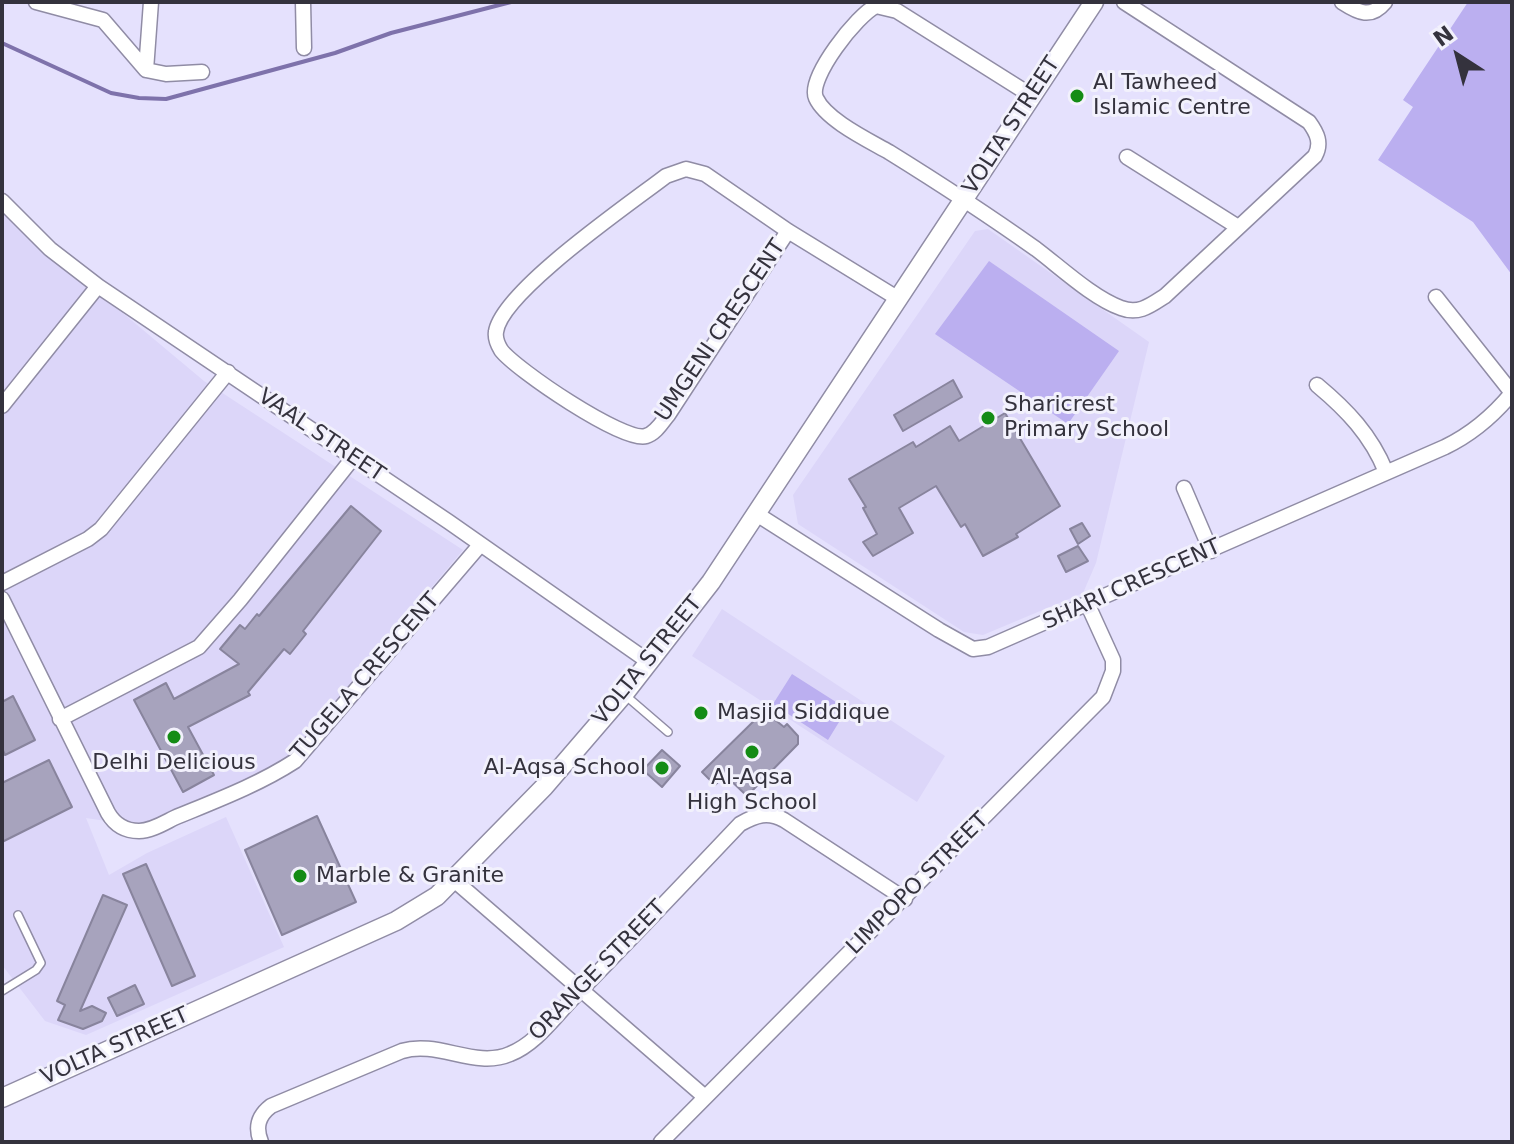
<!DOCTYPE html>
<html>
<head>
<meta charset="utf-8">
<style>
  body { margin:0 }
  #map { position:relative; width:1514px; height:1144px; overflow:hidden; background:#e5e1fd; font-family:"DejaVu Sans",sans-serif }
  canvas { display:block }
  .frame { position:absolute; inset:0; border:4px solid #34323d; pointer-events:none }
  .north { position:absolute; left:1418px; top:16px; width:80px; height:80px; -webkit-text-stroke:6px #f2f1fc; paint-order:stroke; rotate:324deg; font-size:22px; font-weight:700; line-height:32px; text-align:center; color:#34323d }
  .north::after { content:''; display:block; margin:auto; width:28px; height:36px; background:#34323d; clip-path:polygon(50% 0,100% 100%,50% 72%,0 100%) }
</style>
</head>
<body>
<div id="map">
<canvas width="1514" height="1144"></canvas>
<div class="frame"></div>
<div class="north">N</div>
</div>
<script>
const ctx = document.querySelector('canvas').getContext('2d');
ctx.lineJoin = 'round';
function fillPath(path, color) {
  ctx.fillStyle = color;
  ctx.fill(path, 'evenodd');
}
function trace(path, color, width, dash) {
  ctx.strokeStyle = color;
  ctx.lineWidth = width;
  ctx.lineCap = dash ? 'butt' : 'round';
  ctx.setLineDash(dash || []);
  ctx.stroke(path);
}
function drawText(font, color, halo, rows, align = 'center') {
  ctx.font = font + ' "DejaVu Sans",sans-serif';
  ctx.lineWidth = 6;
  ctx.setLineDash([]);
  ctx.textBaseline = 'middle';
  ctx.strokeStyle = halo;
  ctx.fillStyle = color;
  for (const [text, x, y, turn = 0] of rows) {
    ctx.save();
    ctx.translate(x, y);
    ctx.rotate((+turn || 0) * Math.PI / 180);
    ctx.textAlign = isNaN(turn) ? turn : align;
    if (halo) ctx.strokeText(text, 0, 0);
    ctx.fillText(text, 0, 0);
    ctx.restore();
  }
}
const built = new Path2D(`
  M2,212L204,381L463,550L289,757L235,784L140,826L86,818L109,875L147,853L226,817L284,947L86,1035L45,1021L2,965Z
  M988,229L1149,342L1096,563L1083,593L983,635L964,632L798,524L793,495L975,231Z
  M722,609L945,756L917,802L692,656Z`);
const green = new Path2D(`
  M1468,2H1512V275L1473,222L1378,160L1413,107L1403,100Z
  M989,261L1119,351L1068,424L935,334Z
  M792,674L847,709L828,740L773,704Z`);
const stream = new Path2D(`
  M2,43L111,93L139,98L166,99L335,53L391,33L511,2`);
const building = new Path2D(`
  M953,380L962,397L903,431L894,415Z
  M1005,413L1060,506L1016,534L1018,537L983,556L965,524L961,527L936,486L899,508L913,533L873,556L863,542L877,534L863,508L866,507L849,479L913,442L916,447L950,426L959,441Z
  M351,506L381,531L303,631L306,634L290,654L284,649L248,692L250,695L188,727L214,775L183,792L134,700L166,683L174,699L239,664L220,649L240,625L245,629L257,614L259,616Z
  M1082,523L1090,536L1078,544L1070,529Z
  M1078,546L1088,561L1066,572L1058,556Z
  M13,696L35,740L5,755L2,748V702Z
  M764,711L784,727L787,724L798,736V744L747,796L725,775L715,785L702,772Z
  M662,750L680,766L662,787L643,770Z
  M49,760L72,807L2,842V783Z
  M317,816L356,902L282,935L245,850Z
  M146,864L195,976L172,986L123,874Z
  M103,895L127,905L80,1011L92,1006L106,1013L102,1021L83,1029L58,1020L65,1005L57,1001Z
  M135,985L144,1004L117,1016L108,998Z`);
const service = new Path2D(`
  M625,695L668,732
  M2,991L36,970L41,963L18,915`);
const minor = new Path2D(`
  M36,2L103,20L146,70L166,74L202,72
  M303,2L304,48
  M1342,2C1359,13 1371,19 1385,2
  M146,70L151,2
  M1032,96L897,11L876,6C858,14 807,78 816,98C826,120 868,140 889,152C939,183 988,215 1036,249C1060,267 1093,298 1121,308C1139,315 1151,305 1165,296L1315,156C1322,143 1317,133 1309,122L1124,2
  M1127,157L1238,227
  M2,201L50,249L98,286L449,522L649,662
  M788,231L668,415C662,422 656,433 646,436C624,443 515,369 501,350C498,345 495,338 496,332C501,292 631,203 666,176L686,169L705,174L788,231L897,298
  M1436,297L1512,393
  M1317,385C1347,410 1371,435 1386,472
  M2,406L98,286
  M1184,488L1211,551
  M755,513L939,630L973,649L988,647L1445,447C1472,434 1493,416 1512,393
  M2,583L88,539L101,529L228,372
  M2,599L108,813C115,825 125,831 139,831C151,831 164,823 174,818C215,801 258,785 295,761L480,545
  M60,719L199,647L240,600L353,458
  M454,880L705,1097
  M261,1142C255,1127 258,1116 271,1106L402,1051C438,1040 475,1069 510,1054C536,1044 555,1016 574,997C630,940 685,882 740,824C756,815 768,811 784,820L905,899
  M661,1142L1103,697L1113,671V660L1087,603`);
const tertiary = new Path2D(`
  M2,1098L396,921L437,896L544,787L624,694L711,582L1094,2`);
const markers = [
  [1077,96,8,"#148c15"],
  [988,418,8,"#148c15"],
  [701,713,8,"#148c15"],
  [174,737,8,"#148c15"],
  [752,752,8,"#148c15"],
  [662,768,8,"#148c15"],
  [300,876,8,"#148c15"]
];
const poiNames = [
  ["Al Tawheed",1093,83],
  ["Islamic Centre",1093,108],
  ["Sharicrest",1004,405],
  ["Primary School",1004,430],
  ["Masjid Siddique",717,713],
  ["Delhi Delicious",174,763,"center"],
  ["Al-Aqsa School",646,768,"right"],
  ["Al-Aqsa",752,778,"center"],
  ["High School",752,803,"center"],
  ["Marble & Granite",316,876]
];
const streetNames = [
  ["VOLTA STREET",1012,126,-57],
  ["UMGENI CRESCENT",721,331,-56],
  ["VAAL STREET",321,436,34],
  ["SHARI CRESCENT",1132,585,-24],
  ["VOLTA STREET",648,661,-51],
  ["TUGELA CRESCENT",366,677,-49],
  ["LIMPOPO STREET",918,884,-45],
  ["ORANGE STREET",598,971,-46],
  ["VOLTA STREET",115,1047,-24]
];
fillPath(built, '#dcd6f9');
fillPath(green, '#bbaff0');
trace(stream, '#7e72ab', 4);
fillPath(building, '#a7a3bd');
trace(building, '#88849d', 2);
trace(service, '#908ca5', 10);
trace(minor, '#908ca5', 17);
trace(tertiary, '#908ca5', 21);
trace(service, '#fff', 7);
trace(minor, '#fff', 14);
trace(tertiary, '#fff', 18);
for (const [x, y, r, color] of markers) {
  const dot = new Path2D();
  dot.arc(x, y, r, 0, 2 * Math.PI);
  ctx.fillStyle = color;
  ctx.fill(dot);
  trace(dot, '#f2f1fc', 3);
}
drawText('22px', '#34323d', '#f2f1fc', poiNames, 'left');
drawText('22px', '#34323d', '#f2f1fc', streetNames);
</script>
</body>
</html>
